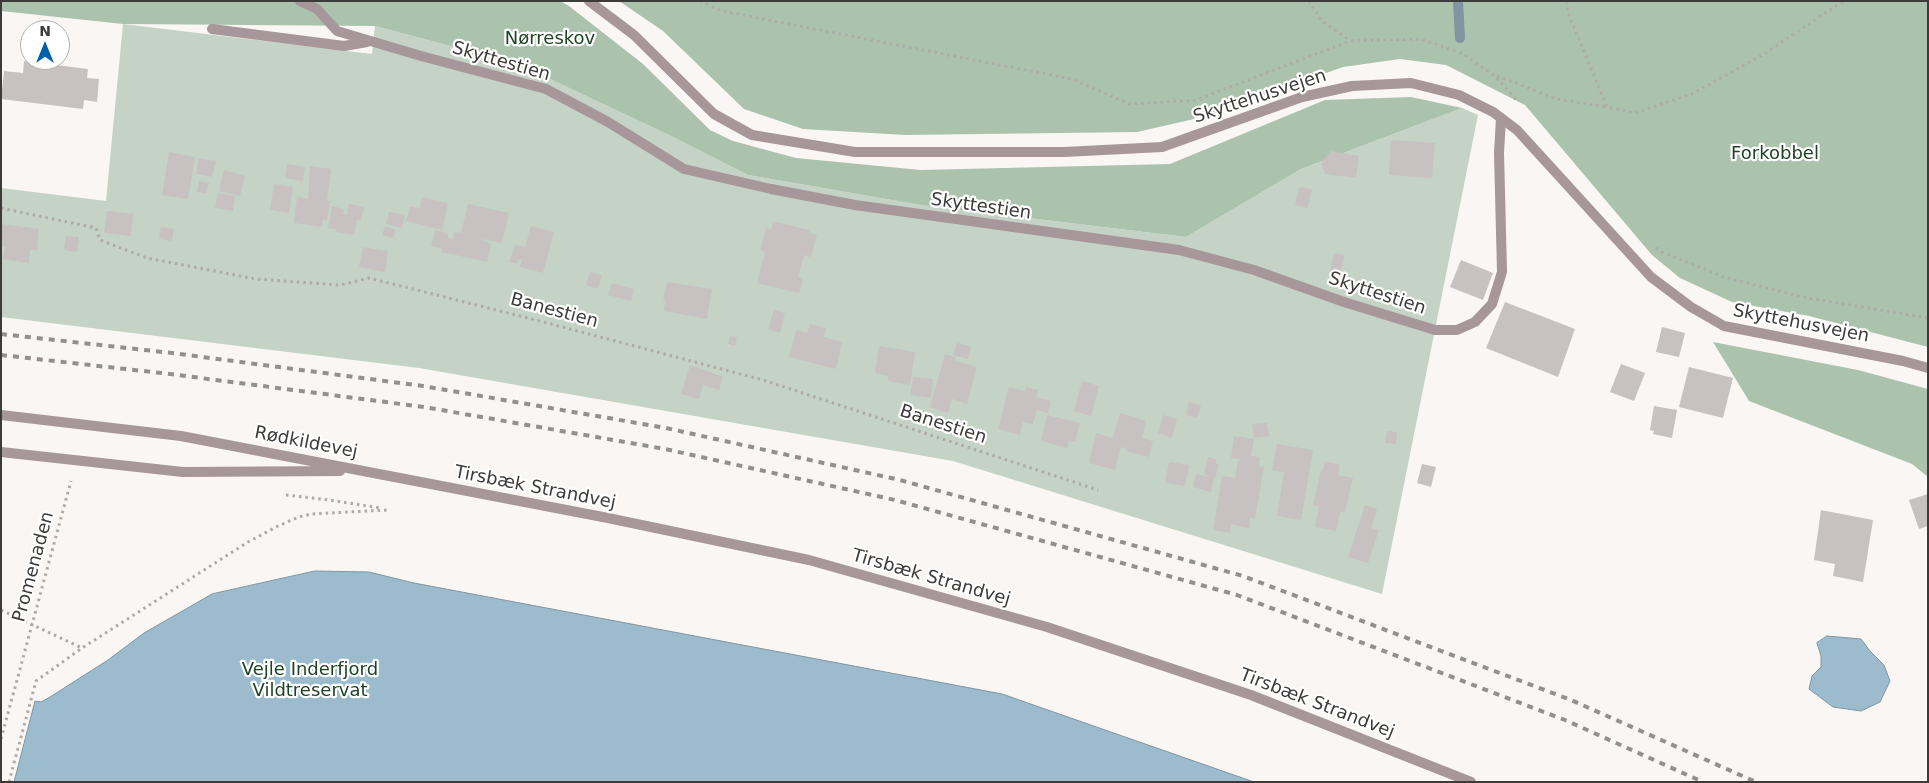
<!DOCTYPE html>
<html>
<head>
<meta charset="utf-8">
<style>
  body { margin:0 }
  #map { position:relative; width:1929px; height:783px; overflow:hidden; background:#f9f6f3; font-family:"DejaVu Sans",sans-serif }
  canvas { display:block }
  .frame { position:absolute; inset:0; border:2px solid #3d3b3a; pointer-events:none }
  .north { position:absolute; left:20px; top:20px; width:50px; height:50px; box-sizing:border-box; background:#fff; border:1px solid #b1b1b0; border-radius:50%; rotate:0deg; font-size:14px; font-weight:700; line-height:20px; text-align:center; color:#3d3b3a }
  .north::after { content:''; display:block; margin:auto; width:18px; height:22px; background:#0060ad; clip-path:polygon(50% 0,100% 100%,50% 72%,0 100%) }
</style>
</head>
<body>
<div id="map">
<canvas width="1929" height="783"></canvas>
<div class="frame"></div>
<div class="north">N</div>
</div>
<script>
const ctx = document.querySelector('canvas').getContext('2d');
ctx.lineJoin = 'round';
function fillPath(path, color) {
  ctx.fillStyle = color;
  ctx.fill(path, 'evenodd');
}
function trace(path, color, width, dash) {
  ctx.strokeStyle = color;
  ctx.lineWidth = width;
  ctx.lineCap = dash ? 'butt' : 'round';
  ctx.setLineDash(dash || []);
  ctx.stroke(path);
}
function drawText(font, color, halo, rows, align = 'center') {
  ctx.font = font + ' "DejaVu Sans",sans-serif';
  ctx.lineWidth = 4.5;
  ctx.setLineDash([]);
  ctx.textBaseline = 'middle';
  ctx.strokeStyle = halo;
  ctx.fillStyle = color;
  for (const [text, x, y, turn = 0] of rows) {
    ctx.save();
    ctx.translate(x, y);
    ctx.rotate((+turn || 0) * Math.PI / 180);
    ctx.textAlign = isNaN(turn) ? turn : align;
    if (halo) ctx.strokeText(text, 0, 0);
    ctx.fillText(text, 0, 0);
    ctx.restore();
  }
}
const green = new Path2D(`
  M123,24L372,54L375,26L492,57L550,79L671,136L748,175L921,205L1186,237L1301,169L1462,108L1478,115L1382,594L953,461L419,368L1,317V188L106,201Z`);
const forest = new Path2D(`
  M1,1H560L569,6L643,64L710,130L733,141L796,158L921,170L1170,164L1325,100L1411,97L1462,108L1301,169L1186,237L921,205L748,175L671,136L550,79L492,57L375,26L123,24L1,11Z
  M619,1H1928V347L1809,316L1732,302L1680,278L1652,255L1525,105L1446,65L1400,59L1343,67L1203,117L1137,132L905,135L803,129L744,109L663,31Z
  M1713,342L1858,370L1928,389V477L1912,464L1749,401Z`);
const water = new Path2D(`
  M315,571L369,572L414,583L1002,694L1254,782H14L35,701L41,702L50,697L108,660L144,633L212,594Z
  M1827,636L1861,639L1870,651L1884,665L1890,681L1880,702L1861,711L1833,707L1809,689L1812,676L1821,667V656L1817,643Z`);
const stream = new Path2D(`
  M1458,1L1460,38`);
const building = new Path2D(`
  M24,61L88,69L87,78L99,79L97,102L84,100L83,109L1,99L4,71L23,73Z
  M1391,140L1435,143L1432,178L1389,175Z
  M1331,151L1359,156L1356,178L1325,174L1321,163Z
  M169,152L195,157L188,199L162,195Z
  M199,158L216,161L212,177L196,174Z
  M287,164L305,167L303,181L285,178Z
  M310,166L331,169L327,201H330L327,221L323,220L322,227L294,223L297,197L308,199Z
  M224,170L245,176L240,196L219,191Z
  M199,181L209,183L206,194L197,192Z
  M274,184L293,187L289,213L270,210Z
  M1299,187L1312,189L1308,208L1295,205Z
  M218,193L235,196L233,211L215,208Z
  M422,197L448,203L442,230L406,221L410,206L420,208Z
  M349,204L364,207L361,221L357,220L354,235L336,232V229L328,228L332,206L344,209L343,214H347Z
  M468,204L509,213L502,243L484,239L483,241L491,244L487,262L442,252V249L431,246L435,230L448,233V238L453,239L454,232L461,233Z
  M107,211L133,214L131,236L104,233Z
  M389,212L405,215L402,228L386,224Z
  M773,221L809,230V233L817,235L811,257L804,255L798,277L803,279L799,293L757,283L765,252L760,250L766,228L771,229Z
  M2,224L39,229L37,250H30L29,263L3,259L5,247L1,246Z
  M385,226L396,230L393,238L382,235Z
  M531,226L554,232L543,273L520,267L522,259H519L517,264L509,262L515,245L525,247Z
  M161,227L174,229L172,241L159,239Z
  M66,236L79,237L77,252L64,250Z
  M363,247L388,251L385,272L359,267Z
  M1334,253L1345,255L1339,277L1329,275Z
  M1461,260L1493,273L1483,300L1450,287Z
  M590,272L602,275L598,289L586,285Z
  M667,282L712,289L707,319L664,311L665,301L663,300Z
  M612,283L634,289L631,301L608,295Z
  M1505,302L1575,329L1558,377L1486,348Z
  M774,310L785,313L780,333L768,329Z
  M810,324L826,328L824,337L842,342L836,369L789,357L796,330L807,333Z
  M1662,327L1685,333L1679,357L1656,352Z
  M730,336L737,337L735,346L728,344Z
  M957,343L971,346L968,359L953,355Z
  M879,346L915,352L910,385L888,381V376L875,373Z
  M945,354L955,357V361L977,367L967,404L952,399L948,413L930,407Z
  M1621,364L1645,373L1634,401L1610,392Z
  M690,365L723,377L719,390L703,385L699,399L681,394Z
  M1689,367L1733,378L1723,418L1679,407Z
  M913,377L933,379L931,398L910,395Z
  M1082,381L1099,386L1091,416L1074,411Z
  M1009,387L1025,391L1026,387L1038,390L1036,397L1051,401L1048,413L1037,410L1033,424L1023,422L1020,435L998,429Z
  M1189,402L1201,405L1197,418L1186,415Z
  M1654,406L1677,410L1672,438L1653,434L1654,431L1650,430Z
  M1120,413L1146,421L1142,438L1153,441L1149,457L1126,451L1127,449L1121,447L1115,470L1089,463L1096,433L1113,438Z
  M1047,415L1080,423L1075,442L1069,441L1067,448L1041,441Z
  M1163,415L1177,419L1172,438L1158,433Z
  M1267,423L1269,436L1254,438L1252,424Z
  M1387,431L1397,432L1396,444L1385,443Z
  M1234,436L1254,439L1251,456L1260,457L1259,466L1264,467L1255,519L1250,518L1249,528L1231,524L1230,533L1213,530L1222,476L1235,478L1238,461L1239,462L1240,459L1231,458Z
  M1277,444L1313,450L1301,520L1277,516L1284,472L1272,470Z
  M1208,457L1216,459V463L1218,464L1216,478L1204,475Z
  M1325,461L1340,465L1338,475L1353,478L1345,512H1340L1336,531L1315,527L1319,507L1313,505L1321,471H1323Z
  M1169,462L1189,465L1185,486L1165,483Z
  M1422,464L1436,467L1431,487L1417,483Z
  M1196,474L1214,478L1211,492L1193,487Z
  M1928,494V526L1919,529L1909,500Z
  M1365,505L1377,509L1371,528L1379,530L1368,563L1348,557Z
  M1821,510L1873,520L1863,582L1833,576L1835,564L1814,560Z`);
const path = new Path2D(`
  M700,1L722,11L1072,79L1130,104L1196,100L1350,41L1421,39L1461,53L1495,76L1518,102
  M1309,1L1322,21L1350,41
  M1566,1L1569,15L1607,107L1635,113L1692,94L1766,53L1834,7L1845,1
  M1497,76L1557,99L1606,107
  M1,208L96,228L100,240L147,258L256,279L340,285L369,278L532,319L763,380L1098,490
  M1656,248L1662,252L1724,277L1802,297L1928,318
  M286,495L329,500L381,508
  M1,610L82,648
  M1,739L71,481
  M9,782L36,681L82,648L248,542L278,526L299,517L311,514L387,510`);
const service = new Path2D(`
  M300,1L317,9L337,31L421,56L546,89L608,122L684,169L771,189L855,205L1179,250L1254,270L1344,302L1435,330H1457L1475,322L1492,304L1502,272L1499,153L1501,118
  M212,29L344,46L367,42`);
const minor = new Path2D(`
  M589,1L634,35L714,114L752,135L855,152H1064L1162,147L1302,97L1352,86L1411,83L1459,95L1493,112L1517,130L1651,277L1691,307L1724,326L1903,361L1928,368`);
const tertiary = new Path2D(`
  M1,415L181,436L608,518L809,560L1047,627L1251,695L1471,782
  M1,452L183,472L340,471`);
const rail = new Path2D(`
  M1,334L172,353L423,386L666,428L900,480L1243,576L1571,700L1756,782
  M1,355L170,374L424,407L665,449L895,500L1237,595L1565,720L1703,782`);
const parkNames = [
  ["Nørreskov",550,39],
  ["Forkobbel",1775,154],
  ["Vejle Inderfjord",310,670],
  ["Vildtreservat",310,691]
];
const streetNames = [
  ["Skyttestien",501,62,16],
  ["Skyttehusvejen",1260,97,-18],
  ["Skyttestien",981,207,8],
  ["Skyttestien",1377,294,18],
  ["Banestien",554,311,15],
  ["Skyttehusvejen",1801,324,11],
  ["Banestien",943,425,18],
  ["Rødkildevej",306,443,11],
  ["Tirsbæk Strandvej",535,488,11],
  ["Promenaden",34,567,-75],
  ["Tirsbæk Strandvej",931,578,16],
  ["Tirsbæk Strandvej",1317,704,21]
];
fillPath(green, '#c4d3c5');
fillPath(forest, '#abc3ac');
fillPath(water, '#9cbccd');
trace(water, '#8095a1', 1);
trace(stream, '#8095a1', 10);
fillPath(building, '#c7c2c1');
trace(path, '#adaaa8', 3, [2.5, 4]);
trace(service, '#a7979a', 10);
trace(minor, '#a7979a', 10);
trace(tertiary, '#a7979a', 10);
trace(rail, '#92908e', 4, [6, 6]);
drawText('18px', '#1c4322', '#fff', parkNames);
drawText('18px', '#3d3b3a', '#fff', streetNames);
</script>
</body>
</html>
